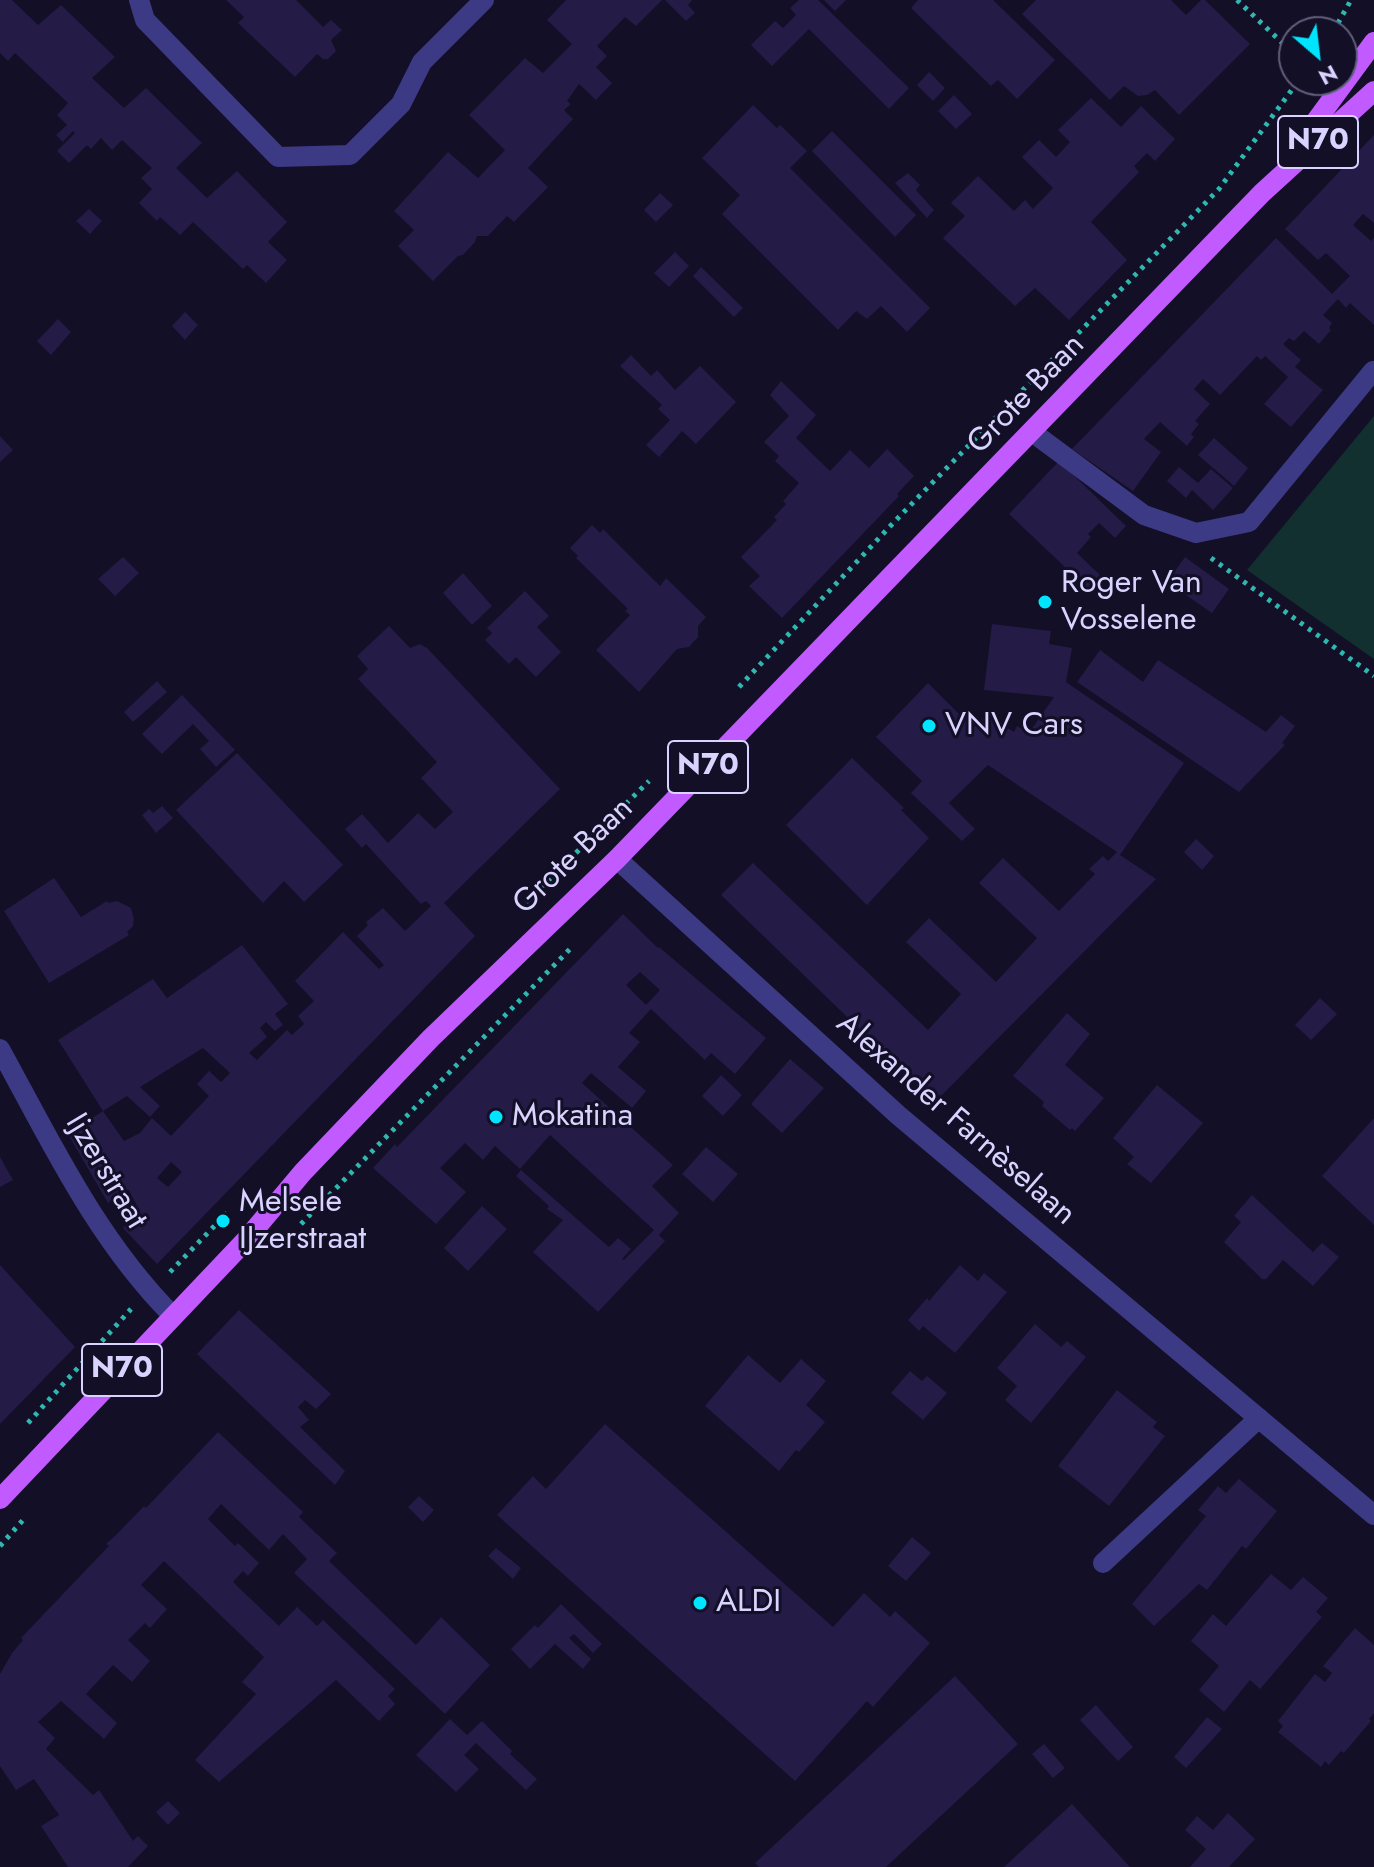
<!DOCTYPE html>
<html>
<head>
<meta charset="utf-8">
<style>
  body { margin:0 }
  #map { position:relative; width:1374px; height:1867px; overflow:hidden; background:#130f26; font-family:Jost,sans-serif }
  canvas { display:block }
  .north { position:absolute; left:1278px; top:16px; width:80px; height:80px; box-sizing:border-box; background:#130f26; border:2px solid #625e7d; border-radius:50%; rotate:152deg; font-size:22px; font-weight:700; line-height:32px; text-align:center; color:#d9d4ff }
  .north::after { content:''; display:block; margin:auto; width:28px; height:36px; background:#00e5ff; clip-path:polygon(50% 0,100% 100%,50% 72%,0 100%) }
</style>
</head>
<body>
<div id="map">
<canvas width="1374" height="1867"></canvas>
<div class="north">N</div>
</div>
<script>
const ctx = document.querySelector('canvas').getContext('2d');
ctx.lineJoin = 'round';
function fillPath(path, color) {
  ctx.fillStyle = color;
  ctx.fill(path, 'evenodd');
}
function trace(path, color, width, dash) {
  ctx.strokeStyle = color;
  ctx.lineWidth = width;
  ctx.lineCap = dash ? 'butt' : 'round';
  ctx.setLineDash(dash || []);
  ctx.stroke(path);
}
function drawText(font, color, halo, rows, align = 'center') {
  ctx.font = font + ' Jost,sans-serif';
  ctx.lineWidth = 6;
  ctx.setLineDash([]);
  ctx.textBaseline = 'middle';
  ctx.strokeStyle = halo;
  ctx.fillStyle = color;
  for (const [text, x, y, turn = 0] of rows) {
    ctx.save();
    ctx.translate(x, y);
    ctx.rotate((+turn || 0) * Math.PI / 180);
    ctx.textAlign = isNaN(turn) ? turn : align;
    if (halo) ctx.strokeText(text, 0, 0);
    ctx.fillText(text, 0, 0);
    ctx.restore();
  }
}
const green = new Path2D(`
  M1374,416V659L1247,570Z`);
const building = new Path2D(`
  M0,0H12L38,25L61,5L115,57L92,78L124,108L146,88L202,143L176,168L207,198L237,171L287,222L268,242L287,260L266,283L247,265L243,269L193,222L180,235L160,217L157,221L139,203L152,189L141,178L152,168L122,140L112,150L101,138L91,149L87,145L69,163L57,151L75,133L73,131L63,142L56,135L67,125L57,115L68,103L15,53L8,61L0,53Z
  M226,0H296L323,27L331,20L342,30L331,40L336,51L328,59H323L317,54L295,77L238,23L244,17Z
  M566,0H662L636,26L625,17L597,46L607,56L596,67L612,83L596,100L579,84L567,101L571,104L564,110L573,119L528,168L548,187L514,222L507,216L488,236H477L475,242L463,255L458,256L433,281L398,246L414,230L394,211L448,152L478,178L505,150L469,115L525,58L543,73L572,44L547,20Z
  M665,0H692L688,5L695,13L686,21Z
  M799,0H818L909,88L889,109L809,29L772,66L751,45L775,21L783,28L796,15L790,8Z
  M824,0H846L835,11Z
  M918,0H993L1055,60L1017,99L998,80L991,86L911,8Z
  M1036,0H1171L1186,15L1201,0H1205L1250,44L1179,115L1155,90L1147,95L1138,96L1124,86L1110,100L1022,14Z
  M929,72L945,88L933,101L917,85Z
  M954,95L972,114L956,129L938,111Z
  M1091,98L1121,127L1141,106L1175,139L1155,161L1147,153L1134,166L1139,172L1091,222L1127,260L1069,320L1035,288L1015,306L943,238L965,216L951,203L978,176L1014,211L1025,200L1033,209L1053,188L1022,157L1039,140L1056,157L1070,142L1058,130Z
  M753,105L777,128L780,125L807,151L790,168L930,308L907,332L881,306L867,319L856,311L838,330L722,214L740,195L702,158Z
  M832,131L916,215L895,237L812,151Z
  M1374,135V223L1363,214L1353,225L1371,241L1374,238V325L1350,303L1346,308L1338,299L1323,315L1332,323L1329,328L1331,330L1319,344L1304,331L1294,341L1289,338L1283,344L1301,360L1295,367L1323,390L1291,427L1264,404L1288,377L1265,356L1261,360L1257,356L1220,395L1203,379L1194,389L1210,404L1195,421L1199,424L1191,434L1194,437L1187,446L1160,422L1144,439L1161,452L1133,491L1072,449L1276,238L1332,294L1350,276L1326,253L1318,260L1285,229Z
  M908,173L920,185L916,190L934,210L927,218L895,183Z
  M660,193L673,205L656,222L644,210Z
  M89,209L102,221L90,234L76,221Z
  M675,252L689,266L669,287L654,273Z
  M701,267L743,308L734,317L693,276Z
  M185,312L198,325L185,340L172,326Z
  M58,319L71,332L51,355L37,341Z
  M631,355L651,376L657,370L675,390L700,366L736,402L696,444L682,431L659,457L646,445L670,420L658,409L662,405L620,366Z
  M781,381L816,415L796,438L830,471L850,450L869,468L887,449L914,476L897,494L899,496L782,618L749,586L760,576L741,557L777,520L774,517L786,504L783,501L799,483L775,461L779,456L764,442L789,416L770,395Z
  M0,436L13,450L0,462Z
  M1214,438L1248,468L1234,486L1198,455Z
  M1059,461L1126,526L1115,538L1099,523L1088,534L1091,537L1077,553L1100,575L1087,588L1009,514Z
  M1179,467L1198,483L1211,469L1233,488L1213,510L1192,490L1186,498L1167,481Z
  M592,525L600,533L603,529L660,586L666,578L706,617L698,626V637L689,647L677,649L639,692L596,650L630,615L625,611L628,609L576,558L578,556L570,548Z
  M123,557L139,573L115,596L98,579Z
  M1185,557L1229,589L1212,613L1167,582Z
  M463,573L492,606L472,625L443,593Z
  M525,591L549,616L537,627L561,652L536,677L516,657L509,664L485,640L492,633L487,628Z
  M992,624L1051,631L1049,644L1072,648L1066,682L1184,763L1120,855L1156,879L935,1102L721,895L753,863L928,1030L961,994L906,942L929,918L996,982L1037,938L979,883L1003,858L1059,911L1095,874L1089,869L1103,856L1108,861L1117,852L988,765L949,803L975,829L962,841L911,793L922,781L876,737L928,683L973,728L986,715L1014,732L1017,726L1029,733L1054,697L984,690Z
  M389,626L410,648L420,644L427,648L560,789L444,903L475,936L157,1264L123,1228L140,1211L128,1189L108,1203L68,1134L103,1111L124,1141L140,1133L152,1118L171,1136L209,1096L197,1084L209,1071L221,1082L230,1073L203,1048L140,1087L160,1106L150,1117L127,1096L103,1111L58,1040L153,979L167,998L242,945L288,1004L275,1014L283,1025L275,1031L266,1022L260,1028L267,1037L249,1053L257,1060L287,1030L292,1035L304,1024L298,1016L314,1001L295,981L343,932L379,969L384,965L357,936L368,925L366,922L383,908L405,931L431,906L426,901L421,904L366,844L362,848L345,829L362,814L388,843L418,813L435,829L453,812L421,778L437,762L358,679L368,669L357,656ZM171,1162L182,1172L168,1187L157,1178Z
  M1100,650L1143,682L1158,660L1266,732L1281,715L1295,726L1282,743L1285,745L1239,792L1077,682Z
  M157,681L167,692L133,722L124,712Z
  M182,695L235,750L216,767L200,749L209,741L193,724L162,754L142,734Z
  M237,753L343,865L304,902L284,881L263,903L176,810Z
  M852,758L904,808L901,810L929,838L867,905L786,825Z
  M162,806L173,818L156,833L142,815L149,809L153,813Z
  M1196,839L1214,856L1202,870L1184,852Z
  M54,878L81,917L107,901L108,903L117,901L131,908L134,919L133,926L127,932L129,935L49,983L4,911Z
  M623,914L658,948L659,947L766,1038L735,1074L711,1053L705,1060L651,1009L629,1033L640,1042L618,1067L646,1091L632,1108L591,1073L582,1083L673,1165L652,1186L679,1213L659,1235L665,1241L598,1312L533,1252L563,1220L547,1209L549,1206L516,1176L521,1170L609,1247L618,1238L631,1249L622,1259L624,1260L654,1230L550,1135L520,1169L495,1146L483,1160L465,1143L440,1168L466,1192L436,1224L373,1168L395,1144L397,1147ZM640,972L660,990L646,1005L626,985Z
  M1320,998L1337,1014L1311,1040L1295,1025Z
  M1067,1013L1090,1034L1065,1065L1104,1098L1075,1131L1072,1128L1070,1130L1042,1106L1044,1102L1013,1076Z
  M790,1059L824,1088L782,1133L751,1104Z
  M721,1075L742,1095L723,1116L702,1096Z
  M1157,1085L1203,1123L1151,1183L1127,1164L1134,1157L1113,1138Z
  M1374,1118V1225L1322,1176Z
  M706,1147L738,1174L713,1202L682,1174Z
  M0,1157L13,1180L0,1187Z
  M1252,1195L1313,1252L1322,1243L1339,1257L1313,1286L1283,1260L1266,1279H1262L1224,1242L1241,1222L1234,1216Z
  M482,1206L507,1229L468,1271L444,1248Z
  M0,1265L75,1347L0,1424Z
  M960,1265L978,1281L984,1273L1007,1292L955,1353L923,1326L919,1331L908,1320L927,1298L929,1301Z
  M239,1310L331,1394L316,1409L305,1400L298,1407L309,1420L300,1427L345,1471L335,1485L197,1354Z
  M1035,1324L1061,1347L1067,1341L1086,1357L1031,1423L1005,1400L1017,1386L997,1368Z
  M748,1355L780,1383L801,1359L826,1381L806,1405L825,1422L799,1452L796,1450L779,1471L705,1406Z
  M910,1371L922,1381L927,1376L947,1393L923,1420L891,1393Z
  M1117,1390L1157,1422L1153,1427L1165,1436L1109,1506L1058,1466Z
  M605,1424L833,1627L864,1593L890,1617L895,1611L930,1643L873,1707L867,1701L795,1781L497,1515L533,1476L546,1489Z
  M218,1432L303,1512L299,1517L337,1553L329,1561L416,1645L441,1617L490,1665L445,1714L294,1573L307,1559L283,1534L269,1550L221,1504L208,1519L235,1546L238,1543L259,1563L248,1576L243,1571L233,1582L279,1626L297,1607L317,1626L323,1620L395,1689L388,1696L395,1704L379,1721L336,1680L219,1782L195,1760L256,1694L242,1682L264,1657L164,1561L141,1585L167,1609L150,1628L145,1623L128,1640L150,1661L132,1682L113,1665L86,1694L117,1723L104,1739L61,1701L38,1722L55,1738L46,1749L93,1795L99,1790L133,1841L138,1836L148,1846L128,1867H68L41,1826L59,1815L34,1779L16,1790L0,1766V1674L12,1653L23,1640L21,1638L105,1550L109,1546L106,1544L116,1535L144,1506L146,1508Z
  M1239,1479L1277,1511L1246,1549L1242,1546L1207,1590L1199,1584L1154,1626L1132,1604L1206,1516L1198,1510L1218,1486L1226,1493Z
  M419,1496L434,1510L423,1522L408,1507Z
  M912,1537L931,1553L906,1581L888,1566Z
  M496,1548L521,1568L513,1579L488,1556Z
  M1271,1574L1291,1590L1303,1577L1328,1598L1316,1612L1322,1617L1260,1689L1250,1680L1224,1712L1199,1690L1219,1666L1191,1641L1213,1614L1226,1626Z
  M561,1604L602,1644L593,1653L574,1634L569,1638L591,1659L583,1669L555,1644L530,1669L511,1649L535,1625L538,1628Z
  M1355,1628L1374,1645V1713L1369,1719L1371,1721L1344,1753L1341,1751L1329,1765L1325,1761L1321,1767L1278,1732L1283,1726L1278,1721L1315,1674L1325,1682L1332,1673L1323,1666Z
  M955,1676L1018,1744L886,1867H759L755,1863Z
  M1096,1705L1133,1747L1118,1761L1080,1720Z
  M1207,1717L1222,1729L1186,1768L1174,1757Z
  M450,1719L467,1735L482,1721L512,1751L510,1754L537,1779L526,1790L476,1743L464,1755L479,1769L456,1792L416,1755Z
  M1044,1744L1065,1768L1053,1778L1032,1754Z
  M168,1801L180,1813L168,1825L156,1812Z
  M1072,1804L1130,1867H1004Z
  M1228,1813L1255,1839L1229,1867H1190L1206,1849L1185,1830L1197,1816L1213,1830Z`);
const path = new Path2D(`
  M1237,0L1294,54
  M1333,32L1351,0
  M1211,558L1374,676
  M739,687L896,520L1219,189L1299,80
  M519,909L649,781
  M301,1224L571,948
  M170,1272L227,1213
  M28,1423L131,1309
  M0,1546L23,1520`);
const minor = new Path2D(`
  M139,0L145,20L278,157L350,155L401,104L422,62L484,0
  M1032,432L1144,515L1196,533L1249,522L1373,371
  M617,859L898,1115L1374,1515
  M0,1049C51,1142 97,1240 173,1316
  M1103,1563L1259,1418`);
const major = new Path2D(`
  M1291,155L1374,42
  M0,1499L245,1241L303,1172L431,1038L617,859L1262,193L1374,91`);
const markers = [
  [1045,602,8,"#00e5ff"],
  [929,726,8,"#00e5ff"],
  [496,1117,8,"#00e5ff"],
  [223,1221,8,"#00e5ff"],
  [700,1603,8,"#00e5ff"]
];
const shields = [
  [1318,142,80],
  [708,767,80],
  [122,1370,80]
];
const shieldNames = [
  ["N70",1318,142],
  ["N70",708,767],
  ["N70",122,1370]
];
const streetNames = [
  ["Grote Baan",1027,395,-46],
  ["Grote Baan",574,857,-44],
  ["Alexander Farnèselaan",955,1120,41],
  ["Ijzerstraat",105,1172,59]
];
const poiNames = [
  ["Roger Van",1061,584],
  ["Vosselene",1061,621],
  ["VNV Cars",945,726],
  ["Mokatina",512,1117],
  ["Melsele",239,1203],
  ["IJzerstraat",239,1240],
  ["ALDI",716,1603]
];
fillPath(green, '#12302f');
fillPath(building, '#241b47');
trace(path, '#2fb8b0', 5, [4, 6]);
trace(minor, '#3d3a85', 20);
trace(major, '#c25bff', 20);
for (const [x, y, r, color] of markers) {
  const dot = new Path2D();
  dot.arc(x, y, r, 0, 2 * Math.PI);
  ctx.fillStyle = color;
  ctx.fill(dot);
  trace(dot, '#130f26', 3);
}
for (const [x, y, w] of shields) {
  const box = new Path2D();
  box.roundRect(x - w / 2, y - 26, w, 52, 6);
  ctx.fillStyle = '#130f26';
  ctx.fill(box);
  trace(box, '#d9d4ff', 2);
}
drawText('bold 30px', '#d9d4ff', null, shieldNames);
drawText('32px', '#d9d4ff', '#130f26', streetNames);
drawText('32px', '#d9d4ff', '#130f26', poiNames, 'left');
</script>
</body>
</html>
